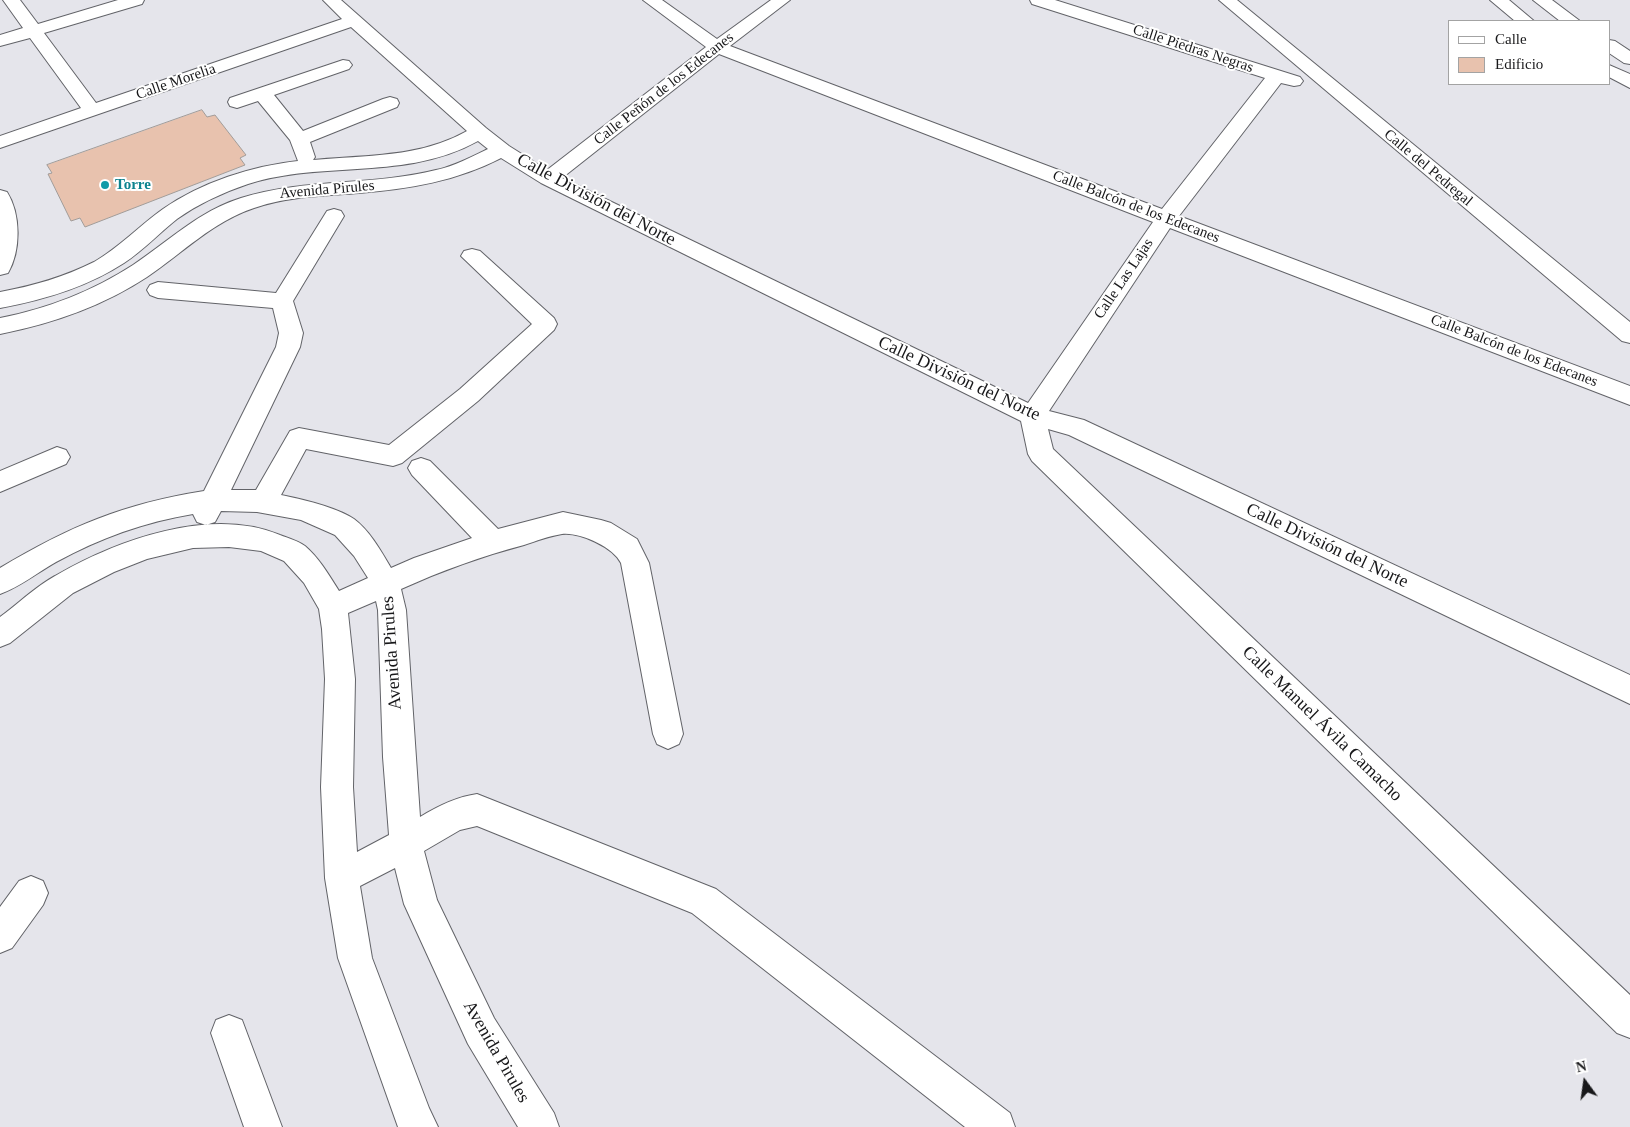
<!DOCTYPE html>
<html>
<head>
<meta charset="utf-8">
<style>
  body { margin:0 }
  #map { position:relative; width:1630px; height:1127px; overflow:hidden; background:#e5e5eb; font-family:Georgia,serif }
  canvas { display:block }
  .legend { position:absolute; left:1448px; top:20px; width:162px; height:65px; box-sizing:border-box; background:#fff; border:1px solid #a3a3a3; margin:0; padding:6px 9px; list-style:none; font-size:15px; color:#18181a }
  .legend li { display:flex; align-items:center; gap:10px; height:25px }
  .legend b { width:25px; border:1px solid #a3a3a3 }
  .north { position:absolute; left:1560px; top:1057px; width:50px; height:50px; -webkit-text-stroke:4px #fff; paint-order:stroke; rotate:346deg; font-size:14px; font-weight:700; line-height:20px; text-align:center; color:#18181a }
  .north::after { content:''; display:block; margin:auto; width:18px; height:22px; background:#18181a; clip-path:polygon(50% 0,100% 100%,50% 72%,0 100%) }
</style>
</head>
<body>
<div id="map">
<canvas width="1630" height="1127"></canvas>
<ul class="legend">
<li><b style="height:6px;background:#fff"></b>Calle</li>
<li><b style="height:14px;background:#e8c2ae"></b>Edificio</li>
</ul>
<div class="north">N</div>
</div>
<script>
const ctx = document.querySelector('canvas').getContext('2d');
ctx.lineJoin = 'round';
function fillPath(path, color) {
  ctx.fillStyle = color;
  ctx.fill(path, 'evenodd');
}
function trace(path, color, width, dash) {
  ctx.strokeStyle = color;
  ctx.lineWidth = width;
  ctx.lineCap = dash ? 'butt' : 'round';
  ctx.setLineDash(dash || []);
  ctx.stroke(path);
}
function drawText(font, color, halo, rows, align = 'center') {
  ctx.font = font + ' Georgia,serif';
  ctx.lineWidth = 4;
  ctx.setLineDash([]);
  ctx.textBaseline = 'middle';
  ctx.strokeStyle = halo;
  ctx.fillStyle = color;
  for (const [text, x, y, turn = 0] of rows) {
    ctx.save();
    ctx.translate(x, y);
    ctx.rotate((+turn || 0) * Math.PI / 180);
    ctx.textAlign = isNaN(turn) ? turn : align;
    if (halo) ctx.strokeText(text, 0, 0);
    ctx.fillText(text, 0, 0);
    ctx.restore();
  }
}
const building = new Path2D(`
  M202,110L207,117L215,115L246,155L240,158L245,165L85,227L80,218L71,221L48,174L52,173L47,165Z`);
const minor = new Path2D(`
  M3,0H20L38,24L118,0H144L142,4L44,33L96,103L342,19L323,0H341L486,128L509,146L547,170L706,47L643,0H662L717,39L771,0H790L730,46L1162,209L1265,78L1032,4L1030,0H1055L1300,77L1303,81L1300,85L1294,86L1281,83L1179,216L1630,386V405L1170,228L1049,411L1084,420L1630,675V704L1069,435L1048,429L1053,449L1630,995V1038L1617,1033L1032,461L1028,454L1021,421L541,183L501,158C456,181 410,189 359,193C324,196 288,196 254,208C212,222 184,252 147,277C103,306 51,324 0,334V318C46,309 93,291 133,265C169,241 199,211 241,198C305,178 372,186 436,170C455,166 471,157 488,149L478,141C407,181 323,160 248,184C224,192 198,204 177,219C159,233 144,250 124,263C87,287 44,300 0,308V292C33,286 64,277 94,262C120,247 139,226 163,209C202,182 252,166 298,161L290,140L258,101L237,108L230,106L228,102L230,98L343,60L349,61L352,65L349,69L274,95L303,131L383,99L390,97L397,99L399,103L397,107L310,142L315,157L313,160C366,155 419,158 467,131L351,27L0,148V136L81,108L30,38L0,46V35L23,28ZM719,54L1153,222L1028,403L562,178Z
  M1219,0H1237L1630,322V343L1622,341Z
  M1490,0H1509L1534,21H1515Z
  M1533,0H1552L1580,21H1560Z
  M1609,40L1615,41L1630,51V64L1624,63L1609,53Z
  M1609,65L1630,74V88L1609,77Z
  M0,190L7,192C21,214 21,251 8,273L0,275Z
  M334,209L341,211L344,216L293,301L303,333L300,347L231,490H256L290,431L299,428L389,445L460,389L532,324L461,256L464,251L472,249L480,251L554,318L557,324L554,330L478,401L402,463L393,466L306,449L281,495C301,499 336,507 354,519C370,531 381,551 391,568L414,558L472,538L412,475L408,468L412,461L421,458L430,461L498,529L563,512L601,520L611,523L637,539L649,563L683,734L679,744L668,749L657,744L653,734L621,563C613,547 580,532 562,534C549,536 536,541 524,545C482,556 441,571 401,589L406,610L420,817C438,806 456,797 477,794L716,889L1010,1113L1015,1127H965L692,913L477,826L460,830L424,851L437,900L494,1018L554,1113L559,1127H518L468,1044L404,904L395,868L360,886L372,958L429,1108L438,1127H398L338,958L325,878L321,787L325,679L322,629L319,609L304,583L284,561L261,551L229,547L193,548L147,559L114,572L73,593L10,643L0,647V617C18,604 35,587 55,576C117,540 210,506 280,535C288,538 298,541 305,546C319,558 329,575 339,591L368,578L354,556L335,535L301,520L257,512L221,511L215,522L206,525L197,522L193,514C144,522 100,538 56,562C38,572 20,587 0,594V568C70,526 123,504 204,491L276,347L279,333L273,308L158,298L150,295L147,290L150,285L158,282L276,293L327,211ZM376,601L378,610L383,757L389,835L357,852L353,787L355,679L348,613Z
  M57,447L66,450L70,457L66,464L0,492V471Z
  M31,876L43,881L48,893L43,905L12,948L0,953V907L19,881Z
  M229,1015L242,1020L282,1127H244L211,1033L216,1020Z`);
const markers = [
  [105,185,5,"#0f9aa8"]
];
const farStreetnames = [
  ["Calle Piedras Negras",1193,49,18],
  ["Calle Morelia",176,82,-19],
  ["Calle Peñón de los Edecanes",664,89,-38],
  ["Calle del Pedregal",1428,168,40],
  ["Avenida Pirules",327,190,-5],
  ["Calle Balcón de los Edecanes",1136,207,21],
  ["Calle Las Lajas",1124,279,-56],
  ["Calle Balcón de los Edecanes",1514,351,21]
];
const farCulturenames = [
  ["Torre",115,185]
];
const streetNames = [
  ["Calle División del Norte",596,200,28],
  ["Calle División del Norte",959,379,25],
  ["Calle División del Norte",1327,546,25],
  ["Avenida Pirules",392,653,-94],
  ["Calle Manuel Ávila Camacho",1322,724,44],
  ["Avenida Pirules",496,1052,60]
];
fillPath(building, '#e8c2ae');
trace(building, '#a19c99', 1);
trace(minor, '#626368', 2);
fillPath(minor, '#fff');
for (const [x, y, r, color] of markers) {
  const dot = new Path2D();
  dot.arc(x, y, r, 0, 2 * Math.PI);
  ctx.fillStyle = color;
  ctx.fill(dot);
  trace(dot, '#fff', 2);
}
drawText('15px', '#18181a', '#fff', farStreetnames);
drawText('bold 15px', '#0d838f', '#fff', farCulturenames, 'left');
drawText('18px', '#18181a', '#fff', streetNames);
</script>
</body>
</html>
